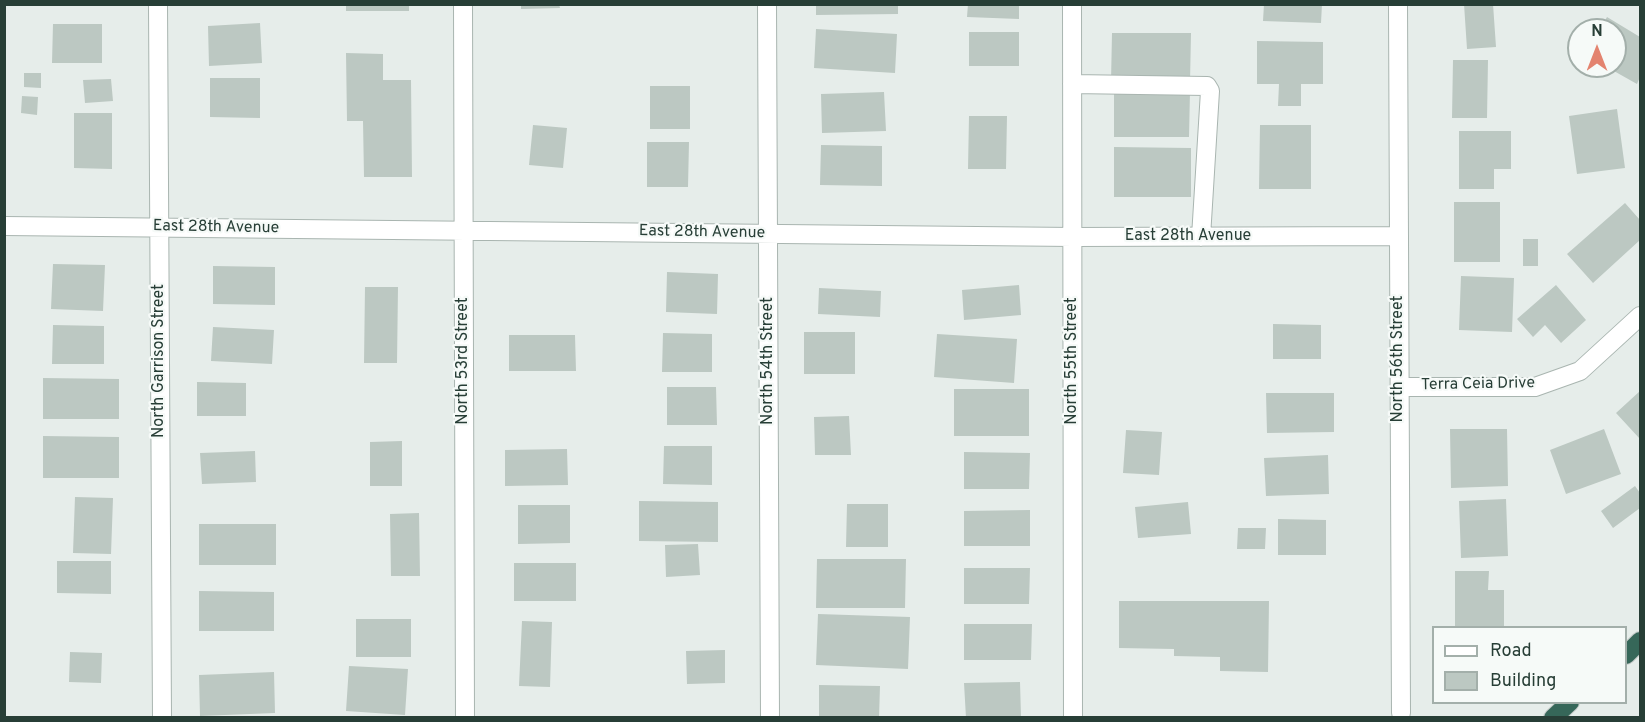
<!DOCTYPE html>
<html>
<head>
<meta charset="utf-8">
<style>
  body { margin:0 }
  #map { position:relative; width:1645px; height:722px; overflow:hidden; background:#e6edea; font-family:Overpass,sans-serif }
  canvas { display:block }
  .frame { position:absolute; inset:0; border:6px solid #273e36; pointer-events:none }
  .legend { position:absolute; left:1432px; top:626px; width:195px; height:78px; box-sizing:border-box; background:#f6faf8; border:2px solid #a3afaa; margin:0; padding:8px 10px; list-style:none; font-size:18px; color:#273e36 }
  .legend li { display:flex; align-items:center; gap:12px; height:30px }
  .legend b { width:30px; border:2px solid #a3afaa }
  .north { position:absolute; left:1567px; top:18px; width:60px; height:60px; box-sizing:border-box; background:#f6faf8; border:2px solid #a3afaa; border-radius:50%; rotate:0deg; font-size:16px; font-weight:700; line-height:24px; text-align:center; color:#273e36 }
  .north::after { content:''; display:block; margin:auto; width:21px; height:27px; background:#e3836f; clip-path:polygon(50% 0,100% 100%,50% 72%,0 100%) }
</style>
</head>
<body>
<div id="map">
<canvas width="1645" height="722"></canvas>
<div class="frame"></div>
<ul class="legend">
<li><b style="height:8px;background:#fff"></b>Road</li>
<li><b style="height:16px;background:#bcc8c2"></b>Building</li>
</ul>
<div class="north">N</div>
</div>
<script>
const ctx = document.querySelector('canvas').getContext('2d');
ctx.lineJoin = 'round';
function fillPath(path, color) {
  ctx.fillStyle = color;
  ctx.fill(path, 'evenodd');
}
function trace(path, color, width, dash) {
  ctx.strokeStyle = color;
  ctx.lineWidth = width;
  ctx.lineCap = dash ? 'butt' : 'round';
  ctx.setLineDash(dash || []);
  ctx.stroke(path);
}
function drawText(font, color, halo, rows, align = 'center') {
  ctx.font = font + ' Overpass,sans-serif';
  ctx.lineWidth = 4.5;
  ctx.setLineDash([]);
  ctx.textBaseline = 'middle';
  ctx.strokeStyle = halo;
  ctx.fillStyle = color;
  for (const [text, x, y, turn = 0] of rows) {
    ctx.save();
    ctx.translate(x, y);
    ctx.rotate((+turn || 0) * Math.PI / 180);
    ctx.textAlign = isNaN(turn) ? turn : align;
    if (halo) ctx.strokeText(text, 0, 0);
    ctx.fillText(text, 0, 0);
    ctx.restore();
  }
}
const building = new Path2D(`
  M346,4H409V11H346Z
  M521,4H559L560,8L521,9Z
  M816,4H898V14L816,15Z
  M968,4H1019V19L967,17Z
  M1264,4H1322L1321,23L1263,21Z
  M1464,4H1493L1496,47L1467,49Z
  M1607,17L1640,37V77L1637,84L1605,66H1615V30H1600Z
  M260,23L262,63L209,66L208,26Z
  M53,24H102V63H52Z
  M816,29L897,34L895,73L814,68Z
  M969,32H1019V66H969Z
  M1112,33H1191L1190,82H1111Z
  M1257,41L1323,42V84H1301V106H1278L1279,84H1257Z
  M346,53L383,54V80H411L412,177H364L363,121H347Z
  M1453,60H1488L1487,118H1452Z
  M24,73H41V88L24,87Z
  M210,78H260V118L210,117Z
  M111,79L113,101L85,103L83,80Z
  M650,86H690V129H650Z
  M1114,91H1190L1189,137H1114Z
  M884,92L886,131L822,133L821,94Z
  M22,96L38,97L37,115L21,113Z
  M1617,109L1625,168L1577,174L1569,116Z
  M74,113H112V169L74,168Z
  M969,116H1007L1006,169H968Z
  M533,125L567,128L563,168L529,165Z
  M1260,125H1311V189H1259Z
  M1459,131H1511V169H1494V189H1459Z
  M647,142H689L688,187H647Z
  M821,145L882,146V186L820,185Z
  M1114,147L1191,148V197H1114Z
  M1454,202H1500V262H1454Z
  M1625,203L1640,220V240L1593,283L1567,254Z
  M1523,239H1538V266H1523Z
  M53,264L105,265L103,311L51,309Z
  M213,266L275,267V305L213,304Z
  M667,272L718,274L717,314L666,312Z
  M1461,276L1514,278L1512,332L1459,330Z
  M1019,285L1021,315L964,320L962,290Z
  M1556,285L1586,320L1561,343L1545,325L1533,337L1517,319Z
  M365,287H398L397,363H364Z
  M819,288L881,291L880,317L818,314Z
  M1273,324L1321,325V359H1273Z
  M53,325L104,326V364H52Z
  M213,327L274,330L272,364L211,361Z
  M804,332H855V374H804Z
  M663,333L712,334V372H662Z
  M937,334L1017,339L1014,383L934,377Z
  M509,335H575L576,371H509Z
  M43,378L119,379V419H43Z
  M197,382L246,383V416H197Z
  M667,387H716L717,425H667Z
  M954,389H1029V436H954Z
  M1640,391V439L1616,413Z
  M1266,393H1334V432L1267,433Z
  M849,416L851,455H815L814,417Z
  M1450,429H1507L1508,486L1451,488Z
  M1604,429L1621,474L1566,494L1550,450Z
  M1126,430L1162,432L1159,475L1123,473Z
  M43,436L119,437V478H43Z
  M402,441V486H370V442Z
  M664,446H712V485L663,484Z
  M567,449L568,485L505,486V450Z
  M255,451L256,482L202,484L200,453Z
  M964,452L1030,453L1029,489H964Z
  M1328,455L1329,494L1266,496L1264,458Z
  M1635,486L1640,493V508L1613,528L1601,511Z
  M75,497L113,498L111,554L73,553Z
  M1506,499L1508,556L1461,558L1459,501Z
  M639,501L718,502V542L639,541Z
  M1188,502L1191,534L1138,538L1135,507Z
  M847,504H888V547H846Z
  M518,505H570V543L518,544Z
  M1030,510V546H964V511Z
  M419,513L420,576H391L390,514Z
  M1278,519L1326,520V555H1278Z
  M199,524H276V565H199Z
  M1238,528H1266L1265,549H1237Z
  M698,544L700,575L666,577L665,545Z
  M817,559H906L905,608H816Z
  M57,561H111V594L57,593Z
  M514,563H576V601H514Z
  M964,568H1030L1029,604H964Z
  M1455,571H1489L1488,590H1504V627H1455Z
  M199,591L274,592V631H199Z
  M1119,601H1269L1268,672L1220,671V657L1174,656V649L1119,648Z
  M818,614L910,617L908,669L816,665Z
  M356,619H411V657H356Z
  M522,621L552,622L550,687L519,686Z
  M964,624H1032L1031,660H964Z
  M725,650V683L687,684L686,651Z
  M70,652L102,653L101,683L69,682Z
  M349,666L408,669L405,715L346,711Z
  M274,672L275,713L200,716L199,675Z
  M1020,682L1021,717L966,718L964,683Z
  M819,685L880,686L879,718H819Z`);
const minor = new Path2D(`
  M158,4L162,718
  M463,4L465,718
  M767,4L770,718
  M1072,4L1073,718
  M1398,4L1401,713
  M1072,84L1207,86L1210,91L1201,237
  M4,226L1073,237L1399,236
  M1400,387H1535L1580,371L1640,316`);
const highway = new Path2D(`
  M1626,655L1640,641
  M1553,718L1570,702`);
const streetNames = [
  ["East 28th Avenue",216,228,1],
  ["East 28th Avenue",702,233,1],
  ["East 28th Avenue",1188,237],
  ["North 56th Street",1399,359,-90],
  ["North Garrison Street",160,361,-90],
  ["North 53rd Street",464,361,-90],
  ["North 54th Street",769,361,-90],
  ["North 55th Street",1073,361,-90],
  ["Terra Ceia Drive",1478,385,-1]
];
fillPath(building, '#bcc8c2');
trace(minor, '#a9b5b0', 20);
trace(highway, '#c3c9c7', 20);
trace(minor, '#fff', 18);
trace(highway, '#366759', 18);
drawText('16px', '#273e36', '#f6faf8', streetNames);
</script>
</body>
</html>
